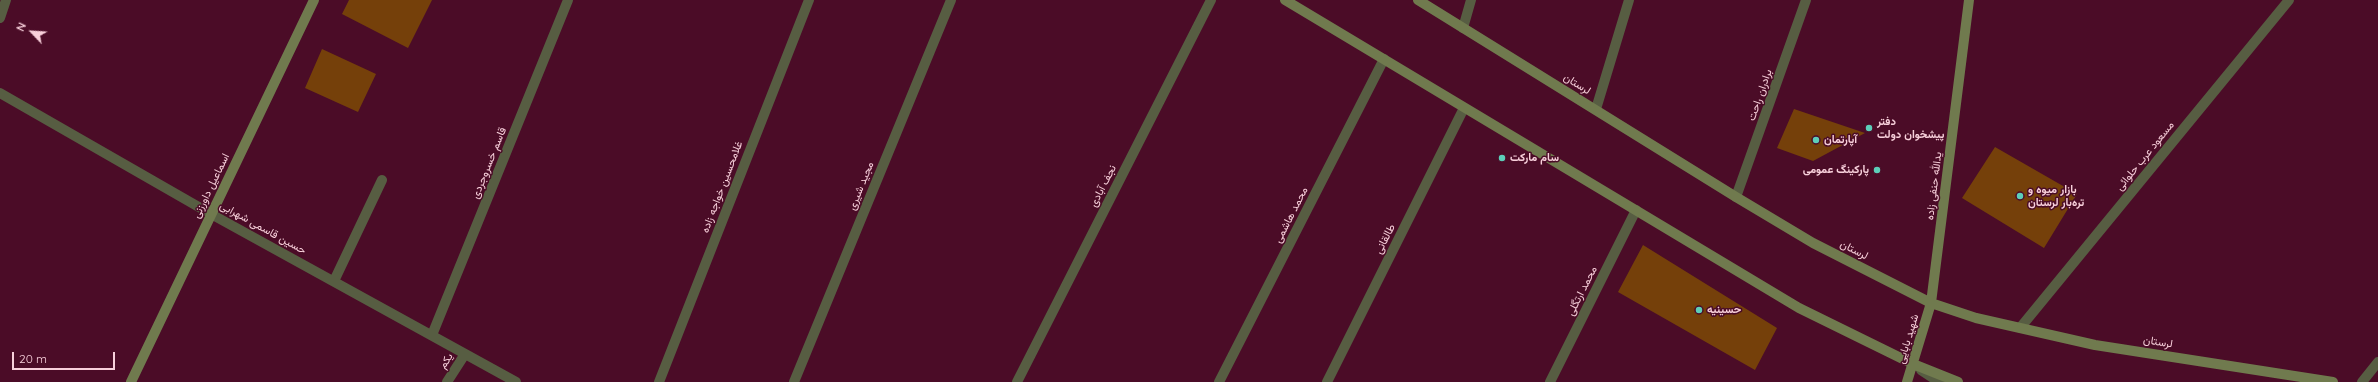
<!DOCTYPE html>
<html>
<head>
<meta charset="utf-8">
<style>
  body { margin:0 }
  #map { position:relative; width:2378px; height:382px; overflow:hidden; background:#4b0c27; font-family:Quicksand,sans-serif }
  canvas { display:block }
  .north { position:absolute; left:12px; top:12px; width:40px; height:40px; -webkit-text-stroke:3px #4b0c27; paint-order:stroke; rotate:295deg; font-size:11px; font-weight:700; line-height:16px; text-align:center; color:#f8d0db }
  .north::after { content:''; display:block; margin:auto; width:14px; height:18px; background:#f8d0db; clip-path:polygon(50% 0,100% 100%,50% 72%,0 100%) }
  .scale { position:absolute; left:12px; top:352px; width:103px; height:18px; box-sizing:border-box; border:2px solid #f8d0db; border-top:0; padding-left:5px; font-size:12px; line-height:14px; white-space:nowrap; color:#f8d0db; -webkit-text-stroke:3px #4b0c27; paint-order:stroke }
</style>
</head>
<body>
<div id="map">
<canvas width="2378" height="382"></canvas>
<div class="north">N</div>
<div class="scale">20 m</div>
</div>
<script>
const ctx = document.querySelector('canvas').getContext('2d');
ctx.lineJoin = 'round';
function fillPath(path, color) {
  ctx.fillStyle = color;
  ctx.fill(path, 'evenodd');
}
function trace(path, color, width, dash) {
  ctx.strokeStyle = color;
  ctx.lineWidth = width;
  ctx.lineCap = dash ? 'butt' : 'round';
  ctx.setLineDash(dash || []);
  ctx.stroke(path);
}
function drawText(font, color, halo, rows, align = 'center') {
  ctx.font = font + ' Quicksand,Vazirmatn,sans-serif';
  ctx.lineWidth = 3;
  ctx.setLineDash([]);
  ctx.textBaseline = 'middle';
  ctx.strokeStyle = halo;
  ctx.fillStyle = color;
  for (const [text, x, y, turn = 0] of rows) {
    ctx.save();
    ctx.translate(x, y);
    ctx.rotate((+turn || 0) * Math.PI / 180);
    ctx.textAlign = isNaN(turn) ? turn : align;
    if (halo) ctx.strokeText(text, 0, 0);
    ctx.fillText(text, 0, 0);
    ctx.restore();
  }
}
const building = new Path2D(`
  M349,0H432L408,48L342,14Z
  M322,49L376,74L358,112L305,88Z
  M1794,109L1865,133L1813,161L1777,148Z
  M1995,147L2077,194L2044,248L1962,198Z
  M1643,245L1777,328L1755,370L1618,292Z`);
const street = new Path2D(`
  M0,18L6,0
  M1463,28L1471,0
  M0,93L211,214L516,382
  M1596,109L1629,0
  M1736,197L1806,0
  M334,281L382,180
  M2020,328L2289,0
  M432,335L568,0
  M1921,370L1939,382
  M447,382L465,354
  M659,382L809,0
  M794,382L951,0
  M1017,382L1211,0
  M1219,382L1384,59
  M1327,382L1464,108
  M1550,382L1636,210
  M2362,382L2378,362`);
const secondary = new Path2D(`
  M1285,0L1799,308L1913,364L1958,382
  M1418,0L1736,197L1813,243L1931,303L1976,318L2095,345L2333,382
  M131,382L314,0
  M1907,382L1931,303L1969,0`);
const markers = [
  [1869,128,4,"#5dceb9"],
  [1816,140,4,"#5dceb9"],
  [1502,158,4,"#5dceb9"],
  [1877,170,4,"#5dceb9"],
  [2020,196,4,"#5dceb9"],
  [1699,310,4,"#5dceb9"]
];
const streetNames = [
  ["لرستان",1577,84,32],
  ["برادران راحت",1760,95,-71],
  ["مسعود عرب حلوائی",2145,156,-51],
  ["قاسم خسروجردی",489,163,-68],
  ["اسماعیل داورزنی",211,186,-64],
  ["مجید شیری",861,186,-68],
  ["نجف آبادی",1103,186,-63],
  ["یدالله حنفی زاده",1934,186,-83],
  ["غلامحسین خواجه زاده",722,187,-69],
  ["محمد هاشمی",1291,215,-63],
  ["حسین قاسمی شهرابی",263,228,29],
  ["طالقانی",1385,239,-63],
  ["لرستان",1854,250,27],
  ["محمد ارتگلی",1582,291,-63],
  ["شهید بابایی",1908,339,-73],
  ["لرستان",2158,342,9],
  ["یکم",446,361,-58]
];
const poiNames = [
  ["دفتر",1877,122],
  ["پیشخوان دولت",1877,135],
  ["آپارتمان",1824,140],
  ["سام مارکت",1510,158],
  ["پارکینگ عمومی",1869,170,"right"],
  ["بازار میوه و",2028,190],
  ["تره‌بار لرستان",2028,203],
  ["حسینیه",1707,310]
];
fillPath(building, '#75400a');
trace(street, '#575d42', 10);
trace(secondary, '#707a4e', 10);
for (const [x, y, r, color] of markers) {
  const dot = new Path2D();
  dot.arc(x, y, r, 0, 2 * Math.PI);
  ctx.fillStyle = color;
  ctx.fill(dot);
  trace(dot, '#4b0c27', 1.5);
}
drawText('11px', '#f8d0db', '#4b0c27', streetNames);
drawText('bold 11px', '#f8d0db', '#4b0c27', poiNames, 'left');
</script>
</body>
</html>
